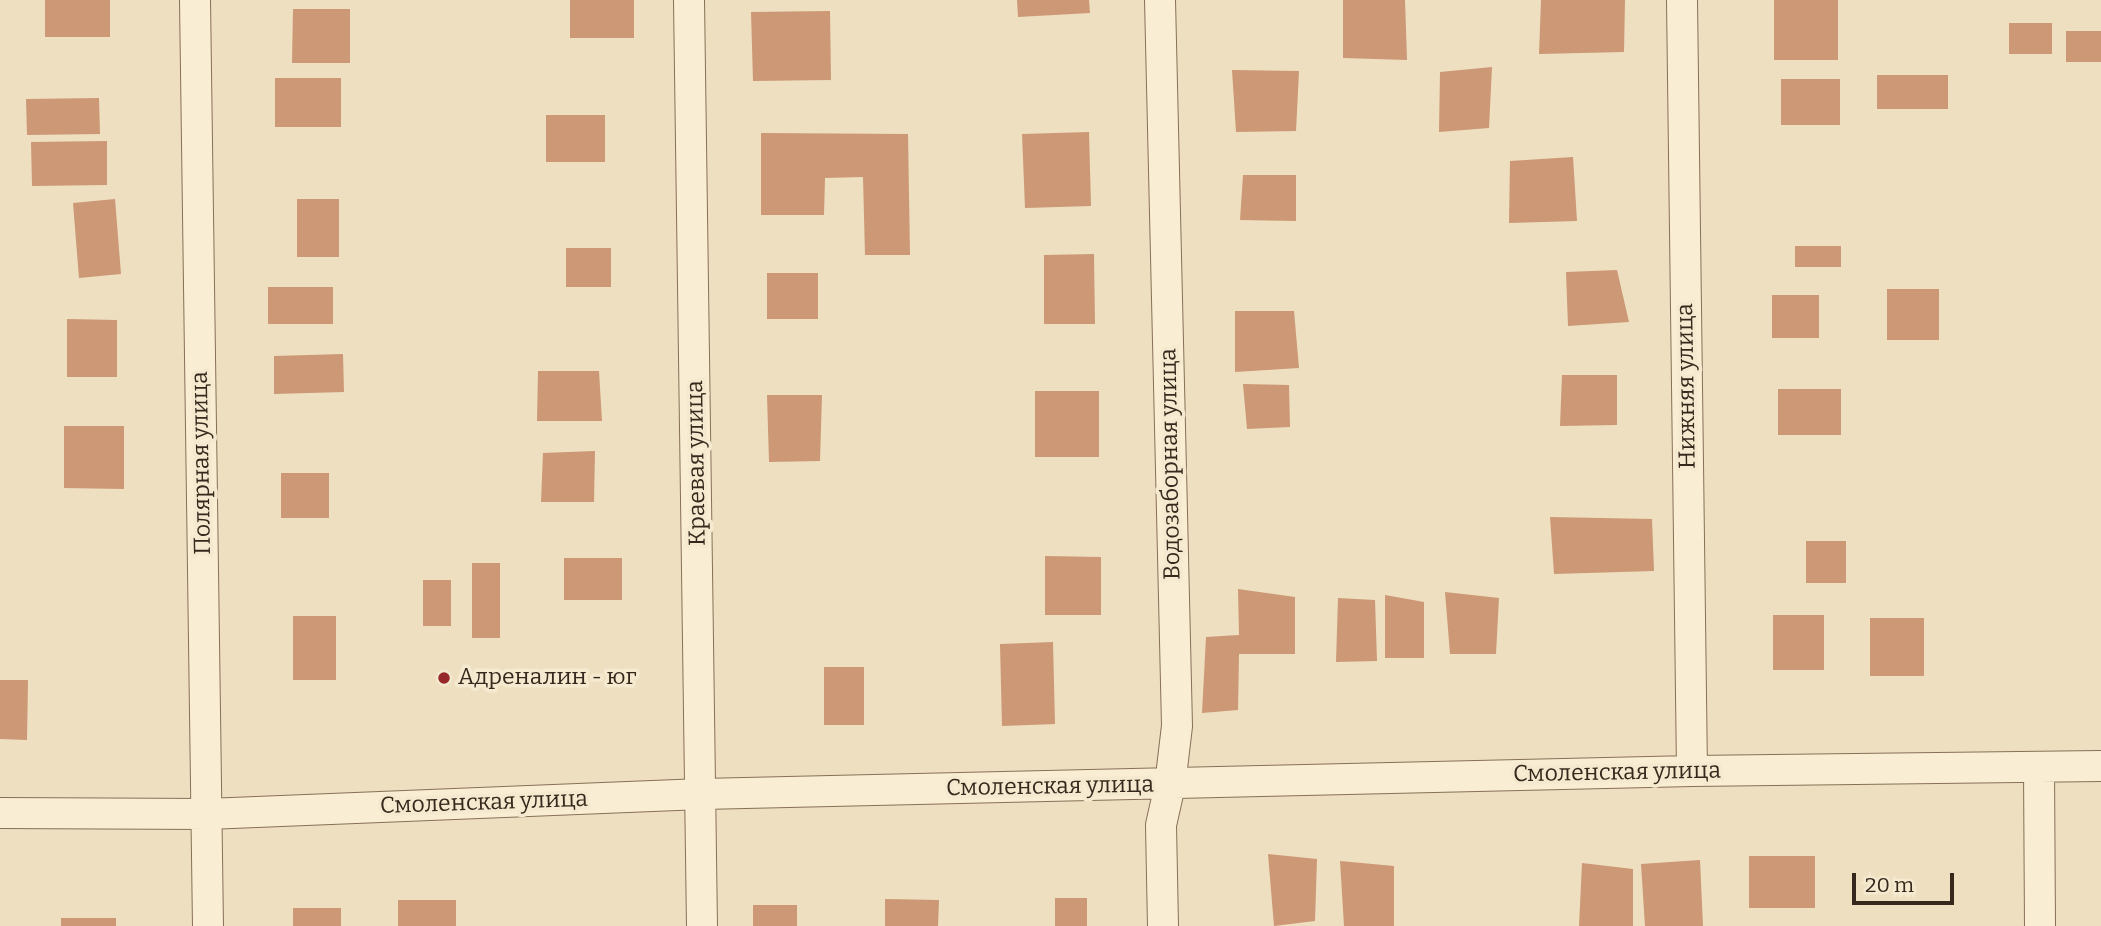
<!DOCTYPE html>
<html>
<head>
<meta charset="utf-8">
<style>
  body { margin:0 }
  #map { position:relative; width:2101px; height:926px; overflow:hidden; background:#eedfc0; font-family:Bitter,serif }
  canvas { display:block }
  .scale { position:absolute; left:1852px; top:873px; width:102px; height:32px; box-sizing:border-box; border:4px solid #36281c; border-top:0; padding-left:9px; font-size:21px; line-height:24px; white-space:nowrap; color:#36281c; -webkit-text-stroke:5px #f5eacf; paint-order:stroke }
</style>
</head>
<body>
<div id="map">
<canvas width="2101" height="926"></canvas>
<div class="scale">20 m</div>
</div>
<script>
const ctx = document.querySelector('canvas').getContext('2d');
ctx.lineJoin = 'round';
function fillPath(path, color) {
  ctx.fillStyle = color;
  ctx.fill(path, 'evenodd');
}
function trace(path, color, width, dash) {
  ctx.strokeStyle = color;
  ctx.lineWidth = width;
  ctx.lineCap = dash ? 'butt' : 'round';
  ctx.setLineDash(dash || []);
  ctx.stroke(path);
}
function drawText(font, color, halo, rows, align = 'center') {
  ctx.font = font + ' Bitter,serif';
  ctx.lineWidth = 7;
  ctx.setLineDash([]);
  ctx.textBaseline = 'middle';
  ctx.strokeStyle = halo;
  ctx.fillStyle = color;
  for (const [text, x, y, turn = 0] of rows) {
    ctx.save();
    ctx.translate(x, y);
    ctx.rotate((+turn || 0) * Math.PI / 180);
    ctx.textAlign = isNaN(turn) ? turn : align;
    if (halo) ctx.strokeText(text, 0, 0);
    ctx.fillText(text, 0, 0);
    ctx.restore();
  }
}
const building = new Path2D(`
  M45,0H110V37H45Z
  M570,0H634V38H570Z
  M1017,0H1089L1090,13L1018,17Z
  M1343,0H1405L1407,60L1343,58Z
  M1541,0H1625L1624,52L1539,54Z
  M1774,0H1838V60H1774Z
  M293,9H350V63H292Z
  M830,11L831,80L753,81L751,12Z
  M2009,23H2052V54H2009Z
  M2066,31H2101V62H2066Z
  M1492,67L1489,128L1439,132L1440,72Z
  M1232,70L1299,71L1296,131L1236,132Z
  M1877,75H1948V109H1877Z
  M275,78H341V127H275Z
  M1781,79H1840V125H1781Z
  M99,98L100,134L27,135L26,99Z
  M546,115H605V162H546Z
  M1089,132L1091,206L1025,208L1022,134Z
  M761,133L908,134L910,255H865L863,177L825,178L824,215H761Z
  M107,141V185L32,186L31,142Z
  M1573,157L1577,221L1509,223L1510,161Z
  M1243,175H1296V221L1240,220Z
  M115,199L121,274L79,278L73,203Z
  M297,199H339V257H297Z
  M1795,246H1841V267H1795Z
  M566,248H611V287H566Z
  M1094,254L1095,324H1044V255Z
  M1617,270L1629,322L1568,326L1566,272Z
  M767,273H818V319H767Z
  M268,287H333V324H268Z
  M1887,289H1939V340H1887Z
  M1772,295H1819V338H1772Z
  M1235,311H1294L1299,368L1235,372Z
  M67,319L117,320V377H67Z
  M343,354L344,392L274,394V356Z
  M538,371H599L602,421H537Z
  M1562,375H1617V425L1560,426Z
  M1243,384L1289,385L1290,427L1247,429Z
  M1778,389H1841V435H1778Z
  M1035,391H1099V457H1035Z
  M767,395H822L820,461L769,462Z
  M64,426H124V489L64,488Z
  M595,451L594,502H541L543,453Z
  M281,473H329V518H281Z
  M1550,517L1652,519L1654,571L1554,574Z
  M1806,541H1846V583H1806Z
  M1045,556L1101,557V615H1045Z
  M564,558H622V600H564Z
  M472,563H500V638H472Z
  M423,580H451V626H423Z
  M1238,589L1295,597V654H1239L1238,710L1202,713L1206,637L1239,635Z
  M1445,592L1499,598L1496,654H1450Z
  M1385,595L1424,602V658H1385Z
  M1338,598L1375,600L1377,661L1336,662Z
  M1773,615H1824V670H1773Z
  M293,616H336V680H293Z
  M1870,618H1924V676H1870Z
  M1053,642L1055,724L1002,726L1000,644Z
  M824,667H864V725H824Z
  M0,680H28L27,740L0,739Z
  M1268,854L1317,859L1315,921L1274,926Z
  M1749,856H1815V908H1749Z
  M1700,860L1703,926H1645L1641,864Z
  M1340,861L1394,866V926H1344Z
  M1582,863L1633,869V926H1579Z
  M1055,898H1087V926H1055Z
  M885,899L939,900L938,926H885Z
  M398,900H456V926H398Z
  M753,905H797V926H753Z
  M293,908H341V926H293Z
  M61,918H116V926H61Z`);
const minor = new Path2D(`
  M195,0L208,926
  M689,0L702,926
  M1160,0L1177,726L1170,785L1161,825L1163,926
  M1682,0L1692,771
  M2039,768L2040,926
  M0,813L207,814L702,794L1692,771L2101,766`);
const markers = [
  [444,678,7,"#96272a"]
];
const streetNames = [
  ["Нижняя улица",1687,386,-91],
  ["Полярная улица",202,463,-91],
  ["Краевая улица",697,463,-91],
  ["Водозаборная улица",1171,464,-91],
  ["Смоленская улица",1617,773,-1],
  ["Смоленская улица",1050,787,-1],
  ["Смоленская улица",484,803,-2]
];
const poiNames = [
  ["Адреналин - юг",458,678]
];
fillPath(building, '#cc9875');
trace(minor, '#877058', 32);
trace(minor, '#f9edd3', 30);
for (const [x, y, r, color] of markers) {
  const dot = new Path2D();
  dot.arc(x, y, r, 0, 2 * Math.PI);
  ctx.fillStyle = color;
  ctx.fill(dot);
  trace(dot, '#f5eacf', 2.5);
}
drawText('23px', '#36281c', '#f5eacf', streetNames);
drawText('23px', '#36281c', '#f5eacf', poiNames, 'left');
</script>
</body>
</html>
